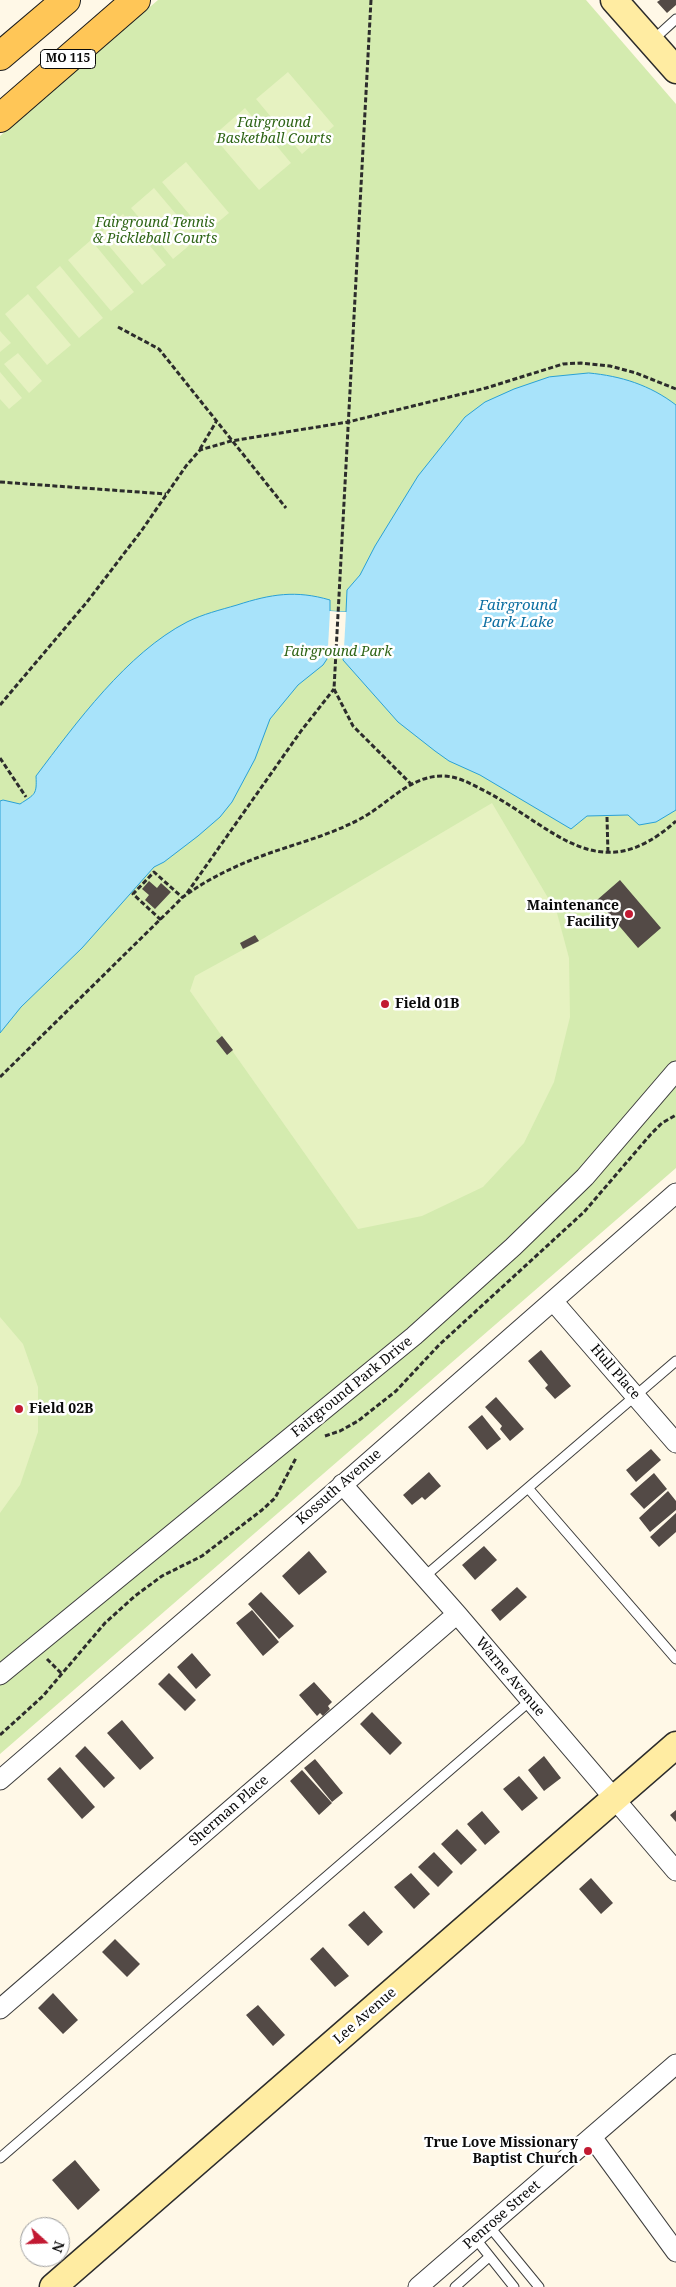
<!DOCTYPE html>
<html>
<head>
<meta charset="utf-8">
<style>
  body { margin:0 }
  #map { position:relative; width:676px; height:2287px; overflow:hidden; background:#fff8e7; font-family:"Noto Serif",serif }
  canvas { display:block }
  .north { position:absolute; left:20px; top:2217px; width:50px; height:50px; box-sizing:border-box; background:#fff; border:1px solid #9d9d9d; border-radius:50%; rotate:110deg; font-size:14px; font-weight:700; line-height:20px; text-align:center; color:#0a0a0a }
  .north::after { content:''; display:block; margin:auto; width:18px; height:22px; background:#c21a32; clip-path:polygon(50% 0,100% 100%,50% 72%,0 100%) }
</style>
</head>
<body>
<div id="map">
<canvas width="676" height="2287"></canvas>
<div class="north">N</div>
</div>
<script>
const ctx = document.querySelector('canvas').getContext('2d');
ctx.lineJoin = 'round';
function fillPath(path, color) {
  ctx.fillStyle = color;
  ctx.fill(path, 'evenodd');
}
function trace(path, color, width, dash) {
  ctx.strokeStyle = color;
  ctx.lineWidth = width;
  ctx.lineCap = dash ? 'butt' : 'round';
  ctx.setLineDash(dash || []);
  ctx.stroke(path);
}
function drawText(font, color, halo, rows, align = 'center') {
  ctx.font = font + ' "Noto Serif",serif';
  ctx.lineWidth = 5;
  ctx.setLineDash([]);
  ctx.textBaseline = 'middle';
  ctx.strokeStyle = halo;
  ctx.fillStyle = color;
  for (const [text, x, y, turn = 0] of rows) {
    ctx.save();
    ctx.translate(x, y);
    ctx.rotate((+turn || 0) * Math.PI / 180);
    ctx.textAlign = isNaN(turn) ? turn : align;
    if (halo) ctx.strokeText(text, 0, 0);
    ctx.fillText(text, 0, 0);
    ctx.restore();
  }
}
const green = new Path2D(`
  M158,0H586L676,104V1168L0,1754V136Z`);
const pitch = new Path2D(`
  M288,72L334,126L302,154L256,99Z
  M245,108L291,163L259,190L213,136Z
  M186,162L229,213L205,233L162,182Z
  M154,188L197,239L173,259L131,208Z
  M123,214L166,265L142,285L99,234Z
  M91,240L134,292L111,311L68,260Z
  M60,266L103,318L79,338L36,287Z
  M28,294L71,345L47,365L5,314Z
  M0,331L11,343L0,352Z
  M18,353L42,381L29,393L4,364Z
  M0,372L22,398L9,409L0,399Z
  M492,803L557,913L569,958L570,1017L554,1082L524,1143L483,1187L422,1216L358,1229L190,991L195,976L259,941Z
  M0,1317L23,1344L38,1387V1432L20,1485L0,1513Z`);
const water = new Path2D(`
  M589,373C621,376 650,385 676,405V810L656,822L639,825L628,815L587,816L571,829L480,775L449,761L435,751L398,722L343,660L344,648L328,647L327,659L323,665L298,685L270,719L255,759L232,802L220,817L198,836L164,862L154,867L82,948L21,1007L0,1033V801L3,800L20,804C35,794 37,795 36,776C76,723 127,653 187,622C203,614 220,610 237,605C271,594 296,590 330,600V611L346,612L347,590L360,575L375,546L418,476L465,417L485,402L514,389L549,377Z`);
const pier = new Path2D(`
  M330,611L346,612L344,648L328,647Z`);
const building = new Path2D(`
  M660,0H676V5L667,13L657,2Z
  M620,880L661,928L638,948L597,900Z
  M149,881L157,888L161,883L171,892L155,909L145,900L149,895L142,889Z
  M255,935L259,941L243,949L240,943Z
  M222,1036L233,1050L227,1055L216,1041Z
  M541,1350L571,1386L555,1399L545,1388L548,1385L528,1361Z
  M496,1397L524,1429L510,1441L500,1429L502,1426L485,1407Z
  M482,1415L501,1439L487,1450L468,1427Z
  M651,1449L661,1460L636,1482L626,1470Z
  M429,1472L441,1486L425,1500L422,1497L412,1505L403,1495Z
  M654,1473L667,1489L644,1509L630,1494Z
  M668,1491L676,1501V1510L650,1532L639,1518Z
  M676,1513V1532L659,1547L650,1537Z
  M484,1546L497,1560L475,1580L462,1565Z
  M309,1551L327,1572L299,1595L282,1576Z
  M517,1587L527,1597L500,1621L491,1610Z
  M261,1592L294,1626L279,1639L248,1604Z
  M252,1610L279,1642L263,1656L236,1623Z
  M192,1653L211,1675L196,1689L177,1667Z
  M169,1673L196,1700L185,1711L158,1684Z
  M314,1682L332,1702L328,1706L330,1709L323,1716L320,1713L317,1716L299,1695Z
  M372,1712L402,1743L390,1755L360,1724Z
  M122,1720L154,1758L140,1770L107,1733Z
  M85,1746L115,1778L104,1788L75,1756Z
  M544,1756L561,1778L544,1791L528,1770Z
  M315,1759L343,1793L332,1802L304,1768Z
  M60,1767L95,1807L82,1819L47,1779Z
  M302,1770L332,1803L319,1815L290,1781Z
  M519,1776L538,1798L522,1811L503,1789Z
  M676,1810V1822L670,1815Z
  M482,1811L500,1832L485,1845L467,1824Z
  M457,1829L477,1850L461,1865L441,1844Z
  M434,1852L453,1872L438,1887L418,1867Z
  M411,1873L430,1894L414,1909L394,1887Z
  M591,1878L613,1903L601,1914L579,1889Z
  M364,1911L383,1932L368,1946L348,1925Z
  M115,1939L140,1964L127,1977L102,1952Z
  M323,1947L349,1976L335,1987L310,1959Z
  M53,1993L78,2020L63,2034L38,2008Z
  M258,2005L285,2035L273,2046L246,2015Z
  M75,2160L100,2190L78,2210L52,2180Z`);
const path = new Path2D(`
  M371,0L334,689L353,726L411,784
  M118,327L159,349L286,508
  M200,449L216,422
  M0,482L166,494
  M0,705L87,602L142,530L186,466L200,450L231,441L348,422L486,388L563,364L581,363L610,366L636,373L676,389
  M0,758L26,797
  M607,817L608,854
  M187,893L301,731L334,689
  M161,920L133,894L154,872L183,898
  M0,1077L183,897C209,878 237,865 267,854C298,843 330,835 360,819C387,805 409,776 442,776C458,776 471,784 485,791C554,827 599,891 676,821
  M325,1436L340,1431L358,1421L396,1391L439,1345L584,1212L651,1134L662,1123L676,1115
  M47,1659L61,1673
  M0,1735L43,1696L105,1623L135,1596L162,1576L202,1556L262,1510L275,1498L296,1458`);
const lane = new Path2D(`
  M653,40L676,19
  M528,1488L676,1659
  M424,1577L676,1361
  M0,2158L531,1700
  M489,2226L539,2287
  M475,2238L514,2287
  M455,2287L489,2257`);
const street = new Path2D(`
  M553,1301L676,1443
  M342,1484L457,1614L676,1871
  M0,1675L414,1336L513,1247L585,1177L676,1071
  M0,1780L331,1495L676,1193
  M0,2009L457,1614
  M592,2137L676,2252
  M418,2287L676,2064`);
const secondary = new Path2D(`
  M614,0L676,70
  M53,2287L676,1745`);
const primary = new Path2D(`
  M0,56L66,0
  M0,118L136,0`);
const markers = [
  [629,914,5,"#c21a32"],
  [385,1004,5,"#c21a32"],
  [19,1409,5,"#c21a32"],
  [588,2151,5,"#c21a32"]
];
const shields = [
  [68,59,55]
];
const shieldNames = [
  ["MO 115",68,59]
];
const parkNames = [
  ["Fairground",274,123],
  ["Basketball Courts",274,139],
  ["Fairground Tennis",155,223],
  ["& Pickleball Courts",155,239],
  ["Fairground Park",338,652]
];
const poiNames = [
  ["Maintenance",619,906],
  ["Facility",619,922],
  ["Field 01B",395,1004,"left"],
  ["Field 02B",29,1409,"left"],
  ["True Love Missionary",578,2143],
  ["Baptist Church",578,2159]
];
const streetNames = [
  ["Hull Place",615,1372,49],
  ["Fairground Park Drive",352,1387,-39],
  ["Kossuth Avenue",339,1487,-41],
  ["Warne Avenue",510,1677,50],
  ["Sherman Place",229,1811,-41],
  ["Lee Avenue",365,2016,-41],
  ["Penrose Street",502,2215,-41]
];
const waterNames = [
  ["Fairground",518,606],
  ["Park Lake",518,623]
];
fillPath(green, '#d4ebaf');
fillPath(pitch, '#e6f2c1');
fillPath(water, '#a8e3fa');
trace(water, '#2aa1d6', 1);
fillPath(pier, '#fff8e7');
fillPath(building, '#534a46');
trace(lane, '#3d3d3d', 11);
trace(street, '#3d3d3d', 21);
trace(secondary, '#2c2c2c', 29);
trace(primary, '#1b1b1b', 30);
trace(path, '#2c2c2c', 3, [5, 2.5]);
trace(lane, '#fff', 9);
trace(street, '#fff', 19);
trace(secondary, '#ffeca2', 26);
trace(primary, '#ffc657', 28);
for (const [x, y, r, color] of markers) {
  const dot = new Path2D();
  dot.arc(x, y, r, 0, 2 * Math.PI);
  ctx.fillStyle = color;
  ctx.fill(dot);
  trace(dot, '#fff', 2);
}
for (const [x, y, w] of shields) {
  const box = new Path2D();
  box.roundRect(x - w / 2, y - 9.5, w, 19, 4);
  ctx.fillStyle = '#fff';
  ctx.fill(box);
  trace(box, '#0a0a0a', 1);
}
drawText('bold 12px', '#0a0a0a', null, shieldNames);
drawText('italic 14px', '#2f6517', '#fff', parkNames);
drawText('bold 14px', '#0a0a0a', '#fff', poiNames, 'right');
drawText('14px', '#0a0a0a', '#fff', streetNames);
drawText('italic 15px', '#0d6fa2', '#fff', waterNames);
</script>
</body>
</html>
